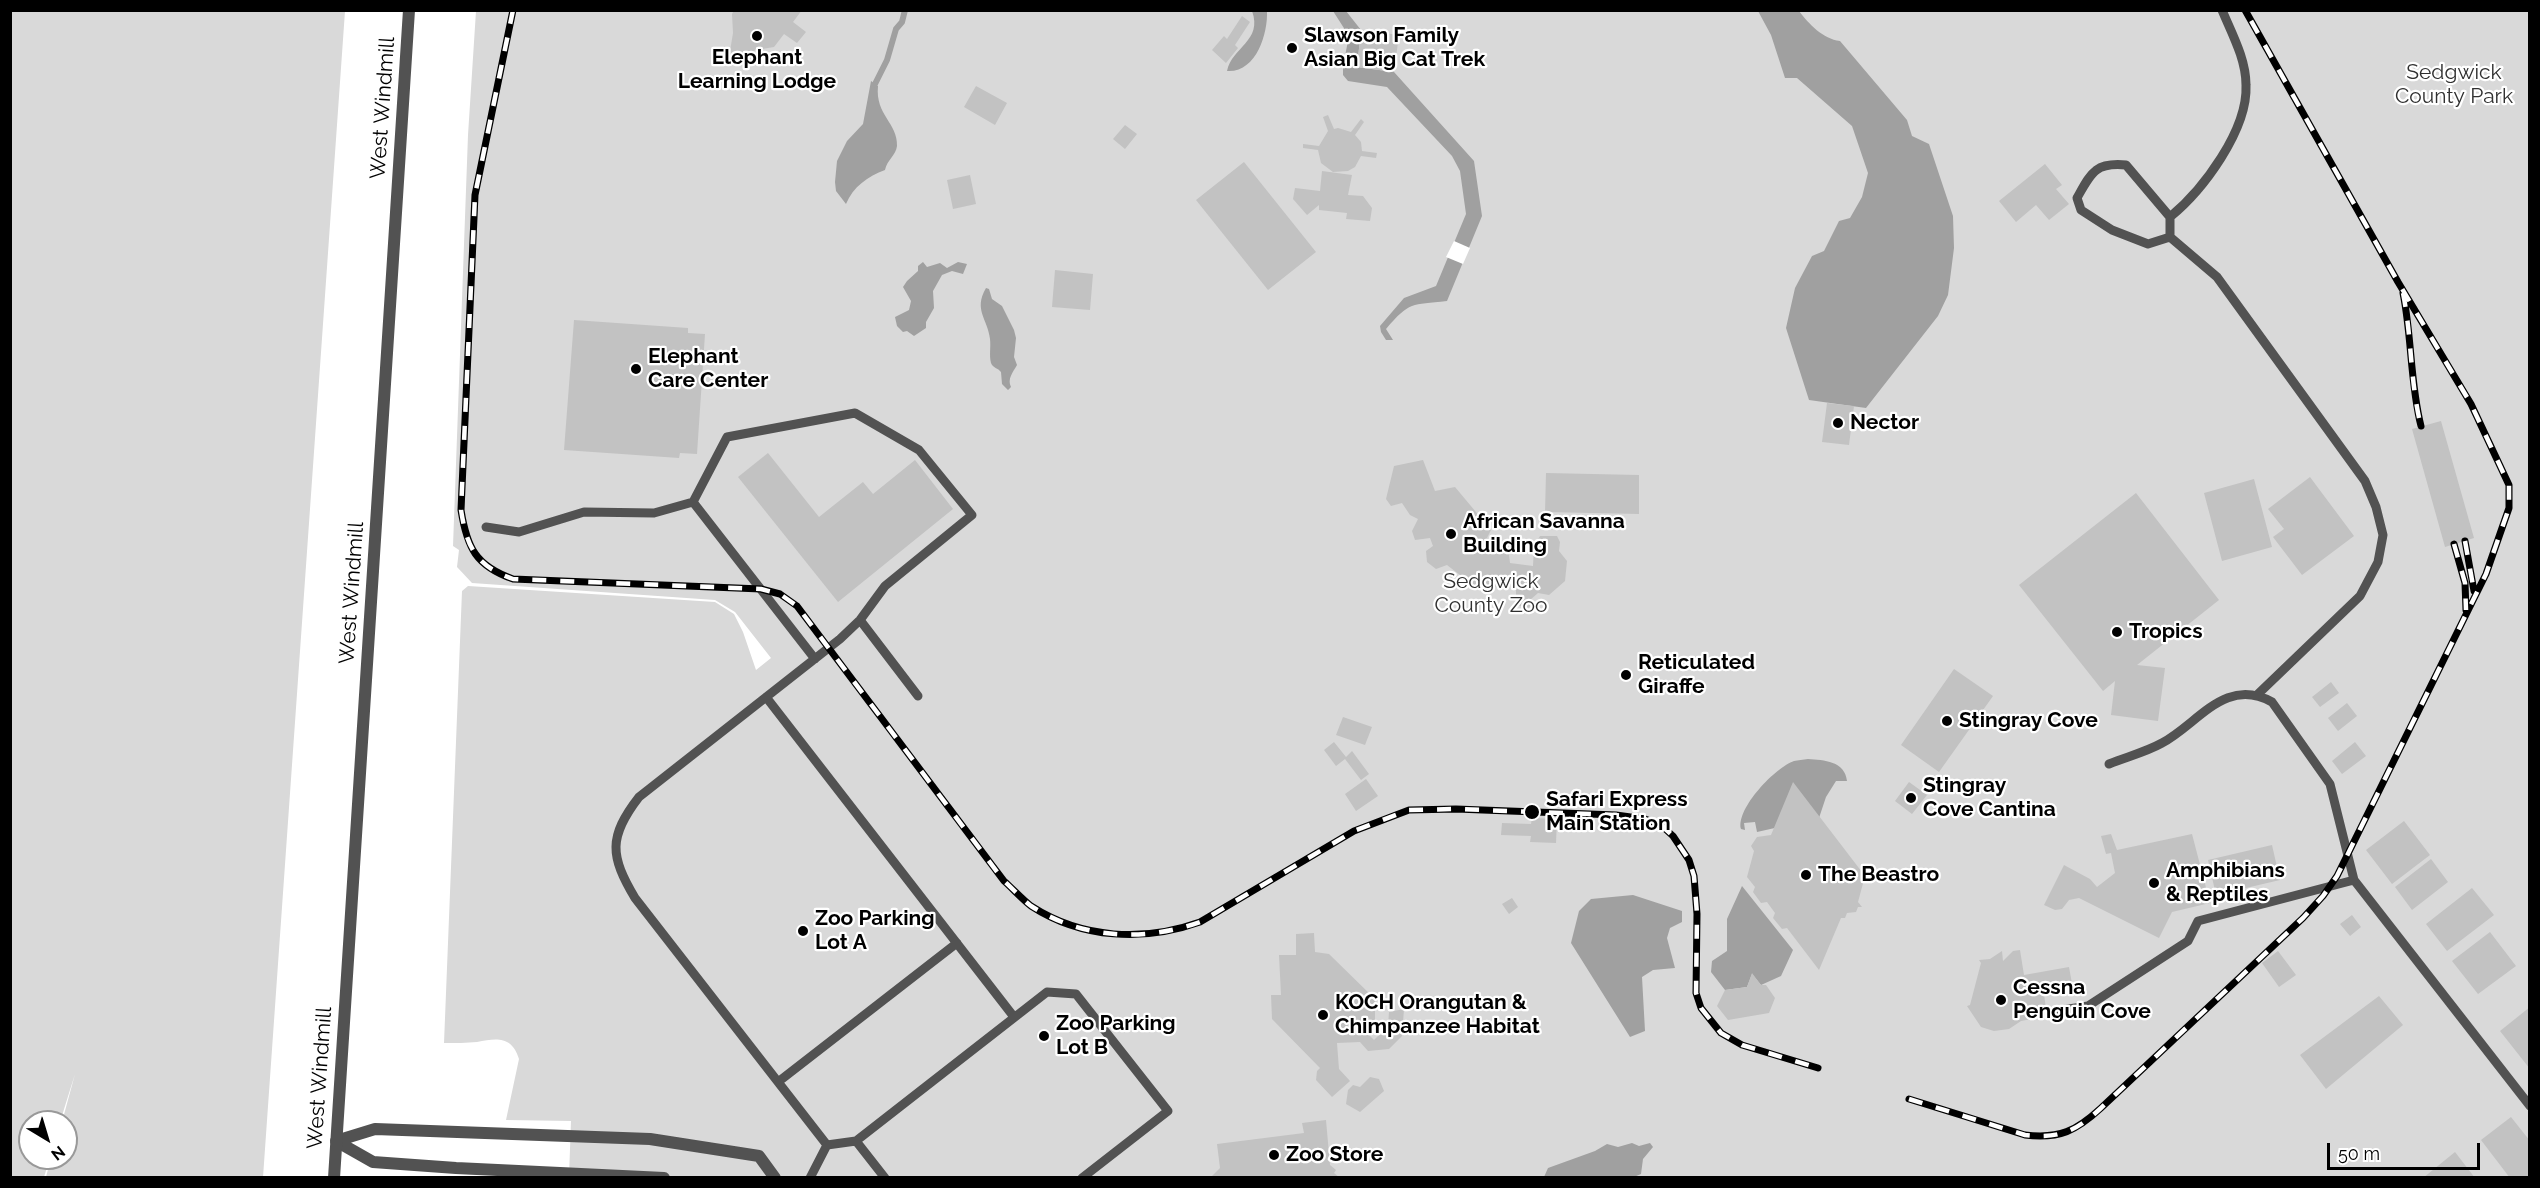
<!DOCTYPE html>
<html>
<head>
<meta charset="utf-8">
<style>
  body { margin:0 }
  #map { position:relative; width:2540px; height:1188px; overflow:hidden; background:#fff; font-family:Raleway,sans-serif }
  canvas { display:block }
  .frame { position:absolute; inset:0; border:12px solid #000; pointer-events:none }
  .north { position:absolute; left:18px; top:1110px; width:60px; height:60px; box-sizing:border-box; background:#fff; border:2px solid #999; border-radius:50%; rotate:142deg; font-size:16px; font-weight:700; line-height:24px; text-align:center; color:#000 }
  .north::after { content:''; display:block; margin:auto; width:21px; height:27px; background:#000; clip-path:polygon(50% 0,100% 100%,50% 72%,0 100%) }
  .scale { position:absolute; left:2327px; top:1143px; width:153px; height:27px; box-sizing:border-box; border:3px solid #000; border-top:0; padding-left:8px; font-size:18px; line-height:21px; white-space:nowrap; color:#000; -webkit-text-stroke:4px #fff; paint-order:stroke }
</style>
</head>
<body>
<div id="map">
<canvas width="2540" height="1188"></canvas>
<div class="frame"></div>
<div class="north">N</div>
<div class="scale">50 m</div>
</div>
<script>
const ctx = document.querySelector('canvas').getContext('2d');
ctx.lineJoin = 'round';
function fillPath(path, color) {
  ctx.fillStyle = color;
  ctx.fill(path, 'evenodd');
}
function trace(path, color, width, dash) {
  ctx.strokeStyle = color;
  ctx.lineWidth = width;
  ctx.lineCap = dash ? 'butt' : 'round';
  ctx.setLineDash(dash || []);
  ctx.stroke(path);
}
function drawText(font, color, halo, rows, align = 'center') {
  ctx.font = font + ' Raleway,sans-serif';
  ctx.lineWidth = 4.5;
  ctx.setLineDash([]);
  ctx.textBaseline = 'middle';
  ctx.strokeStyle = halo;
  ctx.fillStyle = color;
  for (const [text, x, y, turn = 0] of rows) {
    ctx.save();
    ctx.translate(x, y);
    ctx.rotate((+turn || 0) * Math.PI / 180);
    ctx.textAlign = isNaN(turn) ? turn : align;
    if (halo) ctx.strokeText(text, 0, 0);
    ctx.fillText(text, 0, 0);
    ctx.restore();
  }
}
const green = new Path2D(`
  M10,11H345L263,1177H46L51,1158H66V1122H62L75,1074L60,1122H30V1158H50L44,1177H11Z
  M476,11H2529V1177H569L571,1121L506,1120L519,1059C512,1036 497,1038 477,1042C467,1043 455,1043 444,1043L462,591L468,586L715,602L734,614L743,632L756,670L771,658L735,612L715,600L472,583L457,567L459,550L453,546L468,135Z`);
const water = new Path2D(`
  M1252,11H1267C1268,34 1256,73 1227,71C1232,47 1263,41 1252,11Z
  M1333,11H1346L1361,30L1357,67L1394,72L1474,161L1482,216L1447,301C1411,305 1410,301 1386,329L1393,340H1386L1381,332L1380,326L1404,298L1436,286L1466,214L1460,171L1452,156L1387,87L1348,81L1343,75V66L1349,36Z
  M1758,11H1799C1809,24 1823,39 1840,41L1907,120L1912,136L1929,144L1953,216L1954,248L1948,295L1938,316L1866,408L1809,400L1786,328L1795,288L1812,256L1824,251L1839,221L1850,218L1862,197L1868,173L1852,126L1797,78H1785L1771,35Z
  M871,81L878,86C875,115 898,123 897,146C896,155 887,160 885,170C868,176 853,187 846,204L836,191L835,182L837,161L847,141L863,124Z
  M923,262L927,267L940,263L947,268L958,262L967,264L963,274L952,271L942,275L933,291L934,308L926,322V328L914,336L907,331L903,332L897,326L895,317L909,310L911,301L903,287L907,281L918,271V266Z
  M986,288L989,289L992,299L1002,306L1014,330L1016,338L1014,357L1017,365C1013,372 1007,379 1011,387L1008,390L1002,384L1001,372C998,368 993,368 991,363C989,355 991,347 990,339C988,319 973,310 986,288Z
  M1808,759C1824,760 1845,761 1847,781H1836L1826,797L1819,818L1757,832L1755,822L1744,823L1745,830L1741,829C1736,808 1776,767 1794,761C1798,760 1803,760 1808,759Z
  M1742,886L1793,950L1781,976L1761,985L1752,974L1747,987L1725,990L1711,972L1712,961L1727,951V919Z
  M1633,895L1682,911V922L1670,928L1667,938L1675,968L1653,970L1642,977L1645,1031L1630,1037L1571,943L1579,911L1591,899Z
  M1632,1143L1639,1146L1650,1143L1653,1147L1643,1159L1641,1174L1634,1177H1544L1548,1168L1595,1151L1607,1144L1618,1147Z`);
const pier = new Path2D(`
  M1454,241L1470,248L1463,264L1446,257Z`);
const stream = new Path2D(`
  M875,84L887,60L896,29L902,22L905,10`);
const building = new Path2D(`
  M734,10H802L793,22L806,32L797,43L784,34L774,47L756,50L728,63L733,33L732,14Z
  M1242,16L1250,22L1235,45L1238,48L1226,63L1212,50L1224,36L1227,39Z
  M1361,30L1399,35L1394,72L1357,67Z
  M976,86L1007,103L995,125L964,107Z
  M1328,115L1334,129L1338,128L1351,132L1361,119L1364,122L1355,135L1361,142L1362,151L1377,153L1376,158L1361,156L1355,167L1348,171L1333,172L1321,163L1318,150L1303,148V144L1319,146L1328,131L1323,117Z
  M1125,125L1137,134L1125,149L1113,139Z
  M1244,162L1316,252L1268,290L1196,200Z
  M2045,164L2062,185L2056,189L2069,204L2049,220L2036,205L2016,222L1999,201Z
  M1322,171L1352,175L1348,195L1363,196L1372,208L1370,221L1346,219L1347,213L1319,210V205L1307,215L1293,199L1295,188L1320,191Z
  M970,175L976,204L953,209L947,180Z
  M1055,270L1093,274L1090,310L1052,307Z
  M574,320L688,328V333L705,334L697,454L680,453L679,458L564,450Z
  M1827,403L1854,406L1849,445L1822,442Z
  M2441,421L2474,538L2445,547L2412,429Z
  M768,453L819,517L863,482L873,494L915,460L953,509L838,602L738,477Z
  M1423,460L1435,491L1455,487L1491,530L1487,538L1508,547L1510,563L1533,566L1534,546L1540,536H1557L1560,542L1559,551L1567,561L1565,581L1549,595L1538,593L1530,600L1533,604L1528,608L1516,605V585L1502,584V588L1473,585L1447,565L1436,569L1427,562L1426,551L1433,546L1430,538L1415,540L1412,531L1418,519L1410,515L1402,503L1391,506L1386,499L1394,466Z
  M1546,473L1639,475V514L1545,512Z
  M2310,477L2354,536L2302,575L2273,537L2284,529L2268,509Z
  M2254,479L2272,547L2222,561L2204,493Z
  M2136,493L2219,600L2137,665L2165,668L2158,721L2111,715L2115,681L2103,691L2019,585Z
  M1954,669L1993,696L1939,772L1901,745Z
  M2331,682L2339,693L2320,707L2312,697Z
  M2347,703L2357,716L2338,731L2328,718Z
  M1343,717L1372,727L1365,745L1336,735Z
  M1334,742L1346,757L1352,751L1369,774L1361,780L1345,759L1336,766L1324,750Z
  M2355,742L2366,756L2342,774L2332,761Z
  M1366,779L1378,796L1356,811L1345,794Z
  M1793,782L1865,876L1858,902L1862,907H1858L1856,912L1847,913L1845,918H1841L1819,970L1787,928L1782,929L1773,918L1775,913L1767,902L1761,903L1753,892L1755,887L1747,877L1754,851L1751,846L1757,837L1771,835Z
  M1909,782L1927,795L1912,814L1895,801Z
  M1532,818L1557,819L1556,843L1530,842L1531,836L1501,835L1502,823L1531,824Z
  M2404,821L2430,855L2392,884L2366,850Z
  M2111,834L2117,850L2192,834L2210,903L2172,912L2159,938L2079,898L2069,900L2062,909L2055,910L2044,905L2064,865L2090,879L2097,887L2115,873L2111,853L2106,854L2101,836Z
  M2272,845L2280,880L2216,895L2208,860Z
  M2431,859L2448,882L2412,910L2395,887Z
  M2472,888L2494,915L2447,951L2426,924Z
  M1512,898L1518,907L1509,914L1502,904Z
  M2352,915L2361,927L2350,936L2340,924Z
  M2490,932L2516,966L2478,994L2452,961Z
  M1314,933L1315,952L1329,954L1375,999V1024H1368V1034L1374,1040L1388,1026L1389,1012L1404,1009L1402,1036L1389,1049L1368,1051L1360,1042L1337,1043L1339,1069L1350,1081L1332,1097L1316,1080L1317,1071L1320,1068L1272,1019L1271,995H1281L1279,955H1296V934Z
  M2020,950L2024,975L2069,967L2073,989L2044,994L2047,1016L2021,1021L2009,1029L1994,1031L1981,1027L1967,1006L1970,1005L1981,963L1979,960L1990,959L2002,951L2003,961L2013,951Z
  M2278,951L2296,975L2279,987L2262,963Z
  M1752,973L1761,985H1766L1775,998L1769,1013L1728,1020L1717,1006L1725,990L1747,987Z
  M2379,996L2403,1025L2326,1089L2300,1055Z
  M2530,1007V1069L2500,1031Z
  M1370,1077L1379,1079L1384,1091L1360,1112L1346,1104L1348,1090L1353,1085L1360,1087Z
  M2511,1117L2530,1141V1178H2510L2481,1140Z
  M1326,1120L1330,1165L1336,1170L1334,1173L1340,1178H1210L1220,1168L1217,1144L1304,1133L1302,1123Z
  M2455,1152L2475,1178H2423Z`);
const service = new Path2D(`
  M2170,217C2203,190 2248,130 2246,85C2246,59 2232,34 2222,10
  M2170,237V217L2126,165C2095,162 2091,173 2077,198L2081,210L2112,230L2148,244L2170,237L2217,277L2365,481L2376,507L2383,535L2378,562L2360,596L2258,694
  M693,502L727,437L855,413L919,450L972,515L885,586L860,620L840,639L639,797C608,837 610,856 635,898L827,1145
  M486,527L519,532L584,512L654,513L693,502L815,659
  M860,620L918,696
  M766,697L1014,1017
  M2109,764C2126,757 2146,752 2162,743C2198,724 2225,676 2272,702L2330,784L2354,880L2530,1106
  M2056,1011L2088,1006L2188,941L2198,921L2354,880
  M778,1082L957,943
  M856,1141L885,1178
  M810,1178L827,1145L856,1141L1047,992L1076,994L1168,1111L1082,1178`);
const minor = new Path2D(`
  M336,1141L375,1129L650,1139L759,1156L775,1178
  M336,1141L373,1162L456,1168L664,1178`);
const tertiary = new Path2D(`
  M334,1178L409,10`);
const rail = new Path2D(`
  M513,10L475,195L461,510C467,548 476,566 513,579L761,589L780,594L797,606L1004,881C1013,889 1022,899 1031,906C1082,939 1144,942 1200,922L1354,831L1409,810L1456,809L1616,815L1645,819L1662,826L1673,836L1689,860L1694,876L1697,914L1696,993L1701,1008L1721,1033L1742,1045L1818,1068
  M2403,293C2412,337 2410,383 2421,426
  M2465,541L2474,591
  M2454,544L2465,583L2466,610
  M1909,1099L2025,1135C2060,1139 2076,1131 2101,1108L2303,918L2323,896L2337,876L2486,574L2509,508V485L2471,404L2398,282L2245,10`);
const markers = [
  [757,36,6,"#000"],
  [1292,48,6,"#000"],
  [636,369,6,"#000"],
  [1838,423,6,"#000"],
  [1451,534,6,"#000"],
  [2117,632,6,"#000"],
  [1626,675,6,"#000"],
  [1947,721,6,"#000"],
  [1911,798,6,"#000"],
  [1532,812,8,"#000"],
  [1806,875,6,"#000"],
  [2154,883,6,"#000"],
  [803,931,6,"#000"],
  [2001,1000,6,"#000"],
  [1323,1015,6,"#000"],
  [1044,1036,6,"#000"],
  [1274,1155,6,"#000"]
];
const poiNames = [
  ["Slawson Family",1304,36],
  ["Asian Big Cat Trek",1304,60],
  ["Elephant",757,58,"center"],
  ["Learning Lodge",757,82,"center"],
  ["Elephant",648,357],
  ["Care Center",648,381],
  ["Nector",1850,423],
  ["African Savanna",1463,522],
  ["Building",1463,546],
  ["Tropics",2129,632],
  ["Reticulated",1638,663],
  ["Giraffe",1638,687],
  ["Stingray Cove",1959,721],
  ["Stingray",1923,786],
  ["Cove Cantina",1923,810],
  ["Safari Express",1546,800],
  ["Main Station",1546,824],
  ["Amphibians",2166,871],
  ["& Reptiles",2166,895],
  ["The Beastro",1818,875],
  ["Zoo Parking",815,919],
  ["Lot A",815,943],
  ["Cessna",2013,988],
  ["Penguin Cove",2013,1012],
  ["KOCH Orangutan &",1335,1003],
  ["Chimpanzee Habitat",1335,1027],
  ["Zoo Parking",1056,1024],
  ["Lot B",1056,1048],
  ["Zoo Store",1286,1155]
];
const parkNames = [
  ["Sedgwick",2454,73],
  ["County Park",2454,97],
  ["Sedgwick",1491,582],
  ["County Zoo",1491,606]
];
const streetNames = [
  ["West Windmill",383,108,-86],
  ["West Windmill",352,593,-86],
  ["West Windmill",320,1078,-86]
];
fillPath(green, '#d9d9d9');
fillPath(water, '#a0a0a0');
fillPath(pier, '#fff');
trace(stream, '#a0a0a0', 6);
fillPath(building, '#c2c2c2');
trace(service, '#525252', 9);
trace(minor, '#525252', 12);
trace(tertiary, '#525252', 12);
trace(rail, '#000', 7);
trace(rail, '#fff', 4.5, [14]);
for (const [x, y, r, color] of markers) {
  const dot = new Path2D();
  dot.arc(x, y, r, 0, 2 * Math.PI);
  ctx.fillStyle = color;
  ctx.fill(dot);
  trace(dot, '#fff', 2);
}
drawText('bold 21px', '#000', '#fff', poiNames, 'left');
drawText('21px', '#303030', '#fff', parkNames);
drawText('21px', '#000', '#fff', streetNames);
</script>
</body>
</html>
